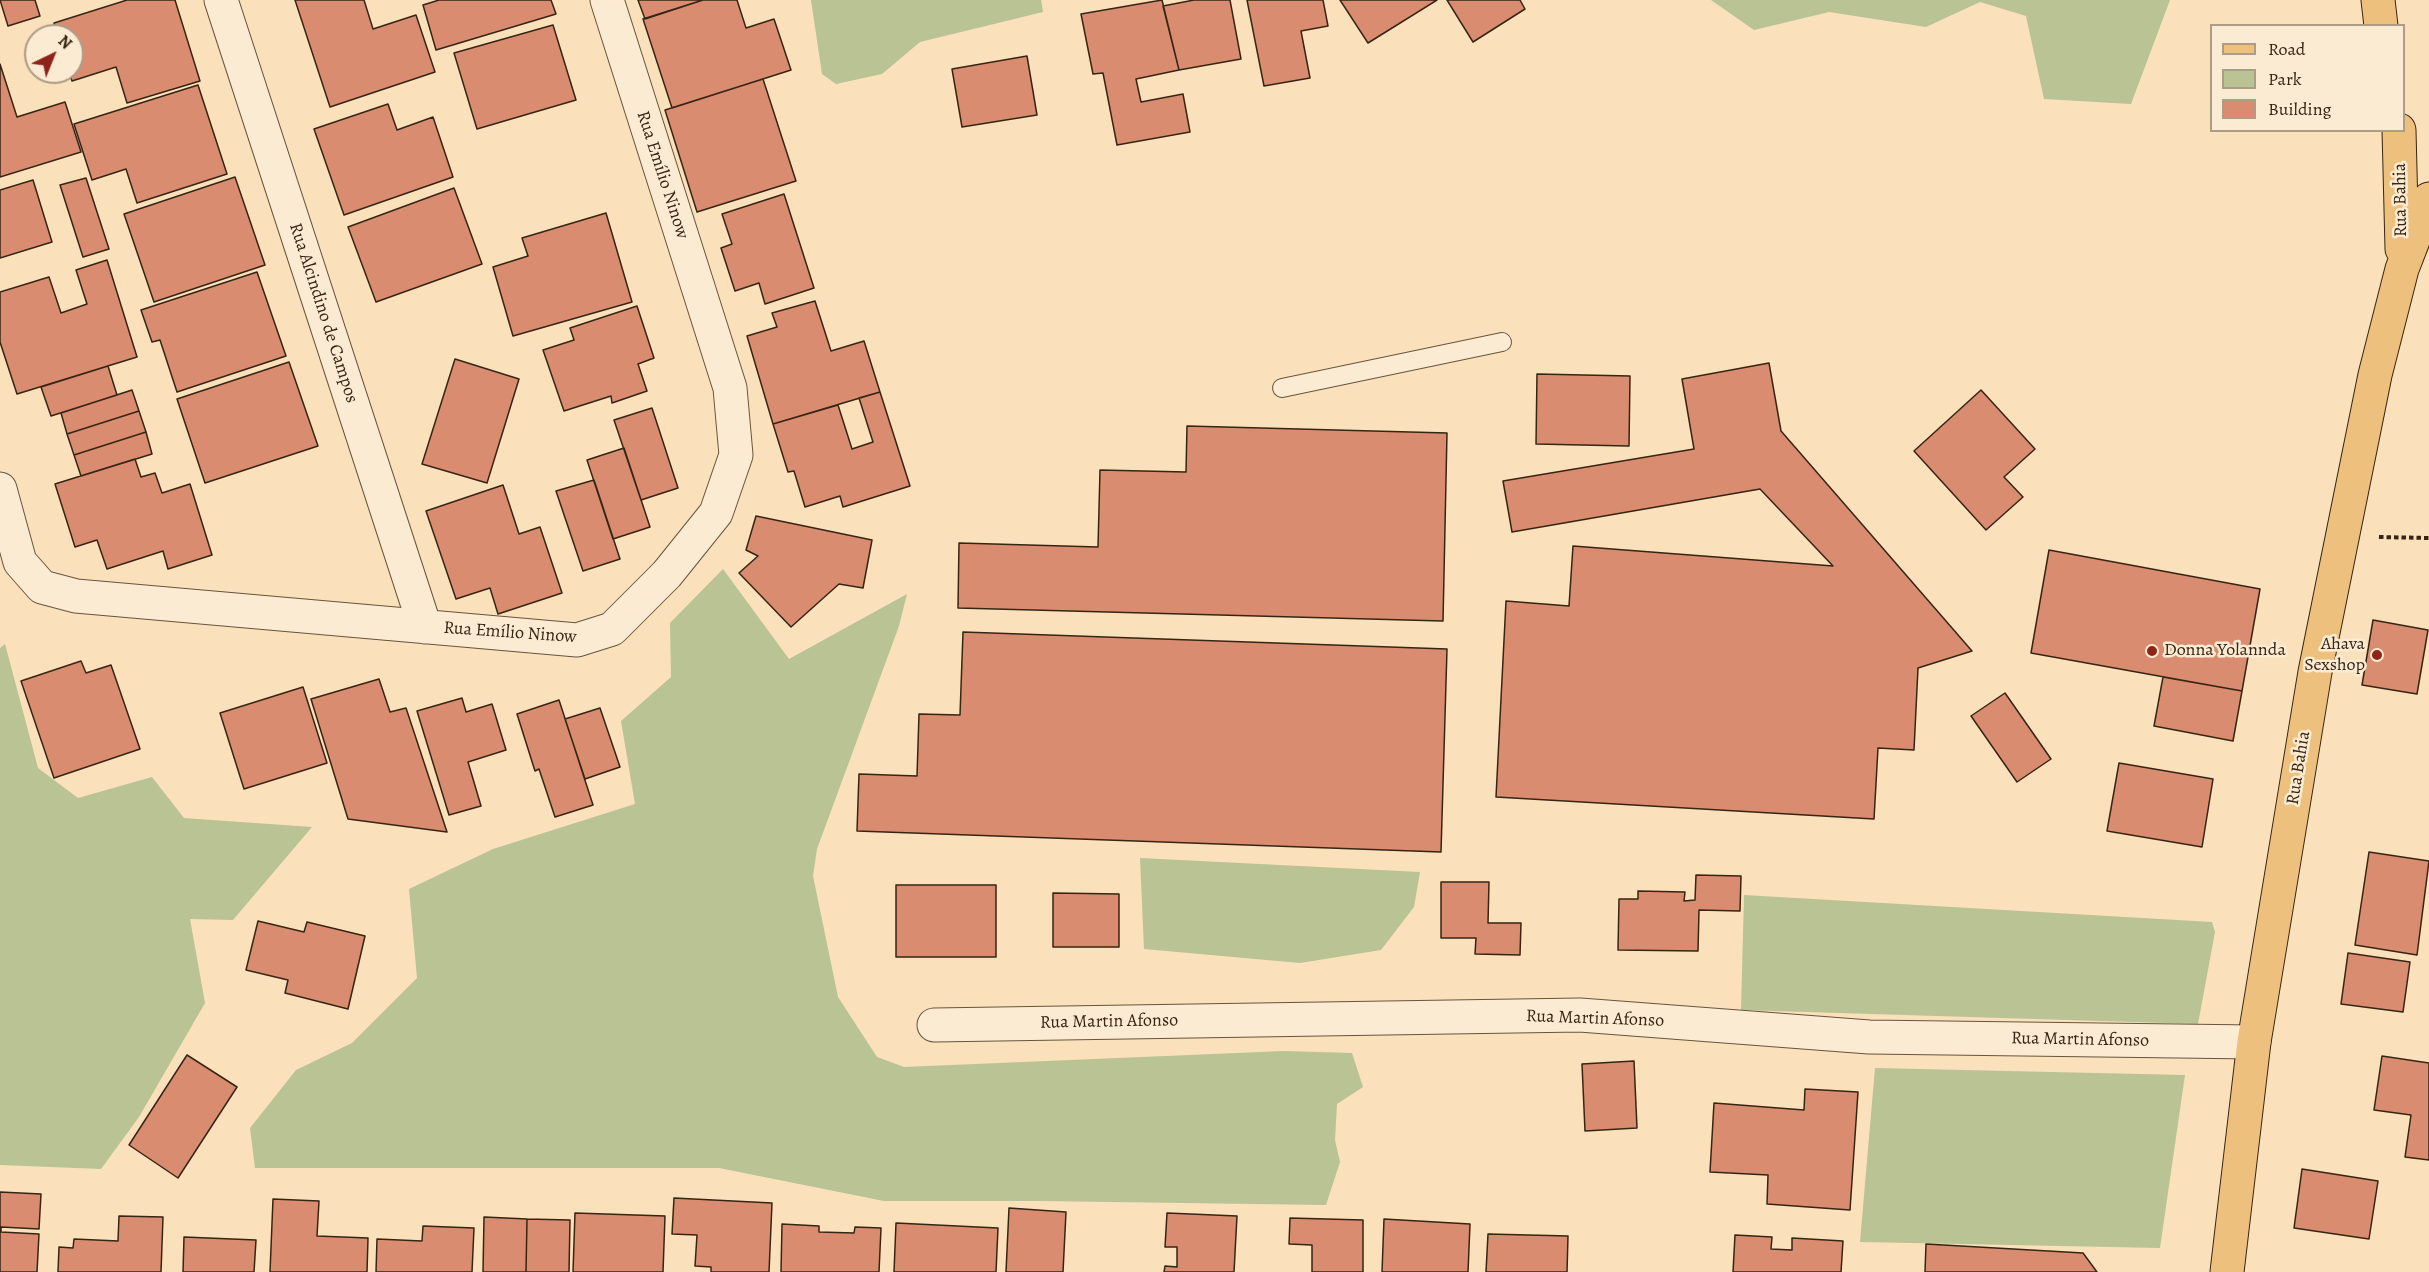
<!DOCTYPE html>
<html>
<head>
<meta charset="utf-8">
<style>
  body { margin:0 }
  #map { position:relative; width:2429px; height:1272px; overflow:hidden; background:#fae0bb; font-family:Alegreya,serif }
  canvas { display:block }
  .legend { position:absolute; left:2210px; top:24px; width:195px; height:108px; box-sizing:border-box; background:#fcebd3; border:2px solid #ad9c86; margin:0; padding:8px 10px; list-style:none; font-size:18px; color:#362513 }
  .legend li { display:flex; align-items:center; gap:12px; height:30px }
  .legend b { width:30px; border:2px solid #ad9c86 }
  .north { position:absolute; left:24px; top:24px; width:60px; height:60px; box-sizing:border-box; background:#fcebd3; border:2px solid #ad9c86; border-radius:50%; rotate:43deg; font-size:16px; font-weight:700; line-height:24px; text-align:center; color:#362513 }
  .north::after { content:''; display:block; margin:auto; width:21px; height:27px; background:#8f2418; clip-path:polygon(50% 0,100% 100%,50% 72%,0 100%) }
</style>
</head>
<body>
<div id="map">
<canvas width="2429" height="1272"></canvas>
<ul class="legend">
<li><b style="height:8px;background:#edc07e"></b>Road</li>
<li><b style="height:16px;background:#b9c394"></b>Park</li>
<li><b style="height:16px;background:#d98c70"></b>Building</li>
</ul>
<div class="north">N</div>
</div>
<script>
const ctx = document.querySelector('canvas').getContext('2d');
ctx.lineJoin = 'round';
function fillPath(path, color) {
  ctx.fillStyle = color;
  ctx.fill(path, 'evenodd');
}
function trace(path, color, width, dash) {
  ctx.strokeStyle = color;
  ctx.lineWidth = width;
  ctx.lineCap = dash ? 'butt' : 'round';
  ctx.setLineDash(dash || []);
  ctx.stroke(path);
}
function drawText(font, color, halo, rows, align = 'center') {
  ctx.font = font + ' Alegreya,serif';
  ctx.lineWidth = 5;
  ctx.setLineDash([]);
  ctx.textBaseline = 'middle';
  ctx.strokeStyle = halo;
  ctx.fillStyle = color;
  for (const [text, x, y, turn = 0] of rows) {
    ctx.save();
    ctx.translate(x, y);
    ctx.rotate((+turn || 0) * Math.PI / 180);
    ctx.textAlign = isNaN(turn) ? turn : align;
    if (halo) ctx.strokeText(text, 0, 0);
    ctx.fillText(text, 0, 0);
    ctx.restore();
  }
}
const green = new Path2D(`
  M811,0H1041L1043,12L920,42L882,74L836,84L822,74Z
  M1711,0H2170L2131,104L2044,99L2026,16L1980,2L1926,27L1829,12L1754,30Z
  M723,569L789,659L907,594L899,626L817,849L813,876L838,997L877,1057L904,1067L1284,1051L1352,1053L1363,1087L1337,1104L1335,1140L1340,1162L1326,1205L1040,1201H884L719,1168H255L250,1128L296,1070L352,1043L417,978L409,889L493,849L635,804L621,721L671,677L670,623Z
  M5,644L38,768L78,798L152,777L184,818L312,827L233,920L190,919L205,1003L139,1117L101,1169L0,1165V648Z
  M1140,858L1420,872L1414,907L1381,950L1300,963L1144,949Z
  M1744,895L2212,922L2215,932L2198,1024L1741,1010Z
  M1875,1068L2185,1075L2160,1248L1860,1242Z`);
const building = new Path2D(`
  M0,0H35L40,16L8,26Z
  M127,0H175L200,81L127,103L116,67L72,81L69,72H72V36H58L54,23Z
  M295,0H364L373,29L416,15L435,72L330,107Z
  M439,0H551L556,14L436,50L423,5Z
  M638,0H703L645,19Z
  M703,0H737L746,28L774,19L791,70L672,108L643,19Z
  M1162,0L1179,70L1136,79L1141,102L1183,94L1190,132L1117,145L1103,73L1093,74L1081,14Z
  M1194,0H1230L1241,59L1179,70L1163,6Z
  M1247,0H1323L1328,26L1301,31L1310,78L1264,86Z
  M1340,0H1437L1368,43Z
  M1447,0H1520L1525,9L1473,42Z
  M553,25L576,100L477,129L454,53Z
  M1027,56L1037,115L962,127L952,69Z
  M0,64L17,117L65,102L81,152L0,177Z
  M763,79L796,181L697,212L665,110Z
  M198,85L227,174L137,203L126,169L92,180L74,124Z
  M388,104L397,130L433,117L453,177L344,215L314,129Z
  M235,177L265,265L154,302L124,214Z
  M86,178L109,249L83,257L60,185Z
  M33,180L52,242L0,258V190Z
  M454,188L482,264L376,302L348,227Z
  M784,194L814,288L765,304L759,283L735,291L721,248L732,244L722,214Z
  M606,213L632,302L513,336L493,267L528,256L522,238Z
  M107,260L137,357L17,394L0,342V292L49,277L61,313L87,304L76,270Z
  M257,272L286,356L177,392L160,340L152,342L141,310Z
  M815,301L831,351L864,341L880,392L773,424L747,336L777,327L772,313Z
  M637,306L654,358L638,364L647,391L612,403L611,396L564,411L543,350L574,340L570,328Z
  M455,359L519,379L487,483L422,464Z
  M289,362L318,446L205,483L177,399Z
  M1769,363L1781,431L1972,651L1918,668L1914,750L1878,748L1874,819L1496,797L1506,601L1569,606L1573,546L1833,566L1760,489L1512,532L1503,481L1694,449L1682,379Z
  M108,366L117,395L51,416L41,387Z
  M1537,374L1630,376L1629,446L1536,444Z
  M132,390L139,411L67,434L61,413Z
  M1981,390L2035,449L2004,477L2023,497L1986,530L1914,451Z
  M880,392L910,486L843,507L840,496L805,507L794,471L788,472L773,424L838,405L852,449L873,442L859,398Z
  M652,408L678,488L641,500L614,420Z
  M139,411L146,432L74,455L67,434Z
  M1187,426L1447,433L1443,621L958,608L959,543L1098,547L1100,470L1186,472Z
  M146,432L152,454L81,476L74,455Z
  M624,448L650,527L613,539L587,460Z
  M135,459L141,477L155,473L162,493L190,484L212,555L168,569L163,551L107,569L97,540L75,547L55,484Z
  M594,480L620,559L583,571L556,491Z
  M503,485L519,534L540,527L562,593L498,614L490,588L456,599L426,511Z
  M756,516L872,540L863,588L839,584L791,627L739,573L758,556L746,550Z
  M2049,550L2260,589L2242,691L2031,653Z
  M2373,620L2428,630L2417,694L2362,685Z
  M963,632L1447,649L1441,852L857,831L859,774L917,776L919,714L960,715Z
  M81,661L86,673L111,665L140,749L54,778L21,681Z
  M2163,677L2242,691L2233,741L2154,726Z
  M379,679L390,712L406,708L447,832L348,819L311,699Z
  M303,687L327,763L244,789L220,713Z
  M2005,693L2051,759L2017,782L1971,716Z
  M462,698L466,712L492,704L506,750L468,762L481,806L449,815L417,711Z
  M559,700L593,805L555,817L539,769L535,771L517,714Z
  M600,708L620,767L585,779L565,719Z
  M2119,763L2213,779L2202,847L2107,831Z
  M2369,852L2429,861L2417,955L2355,945Z
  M1696,875L1741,876L1740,911L1699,910L1698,951L1618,950L1619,899H1638V891L1685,892L1684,901L1695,900Z
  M1441,882H1489L1488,923H1521L1520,955L1475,954L1476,938H1441Z
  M896,885H996V957H896Z
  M1053,893L1119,894V947H1053Z
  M258,921L304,932L307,922L365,936L348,1009L285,993L288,980L246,970Z
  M2348,953L2410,962L2403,1012L2341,1004Z
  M187,1055L237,1087L178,1178L129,1145Z
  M2382,1056L2429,1063V1160L2405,1157L2411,1115L2374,1110Z
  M1634,1061L1637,1128L1585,1131L1582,1064Z
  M1805,1089L1858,1092L1850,1210L1767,1204L1768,1175L1710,1172L1714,1103L1804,1110Z
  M2302,1169L2378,1181L2369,1239L2294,1228Z
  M0,1192L41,1194L39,1229L1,1227V1232L39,1234L37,1272H0Z
  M674,1198L772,1203L769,1272H711V1267L695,1266L697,1235L672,1234Z
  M273,1199L319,1201L317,1236L368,1238L367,1272H270Z
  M1009,1208L1066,1212L1063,1272H1006Z
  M575,1213L665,1216L663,1272H573Z
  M1167,1213L1237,1216L1234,1272H1164L1165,1266L1177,1267V1247H1165Z
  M119,1216L163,1217L161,1272H58L59,1247L73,1248L74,1239L118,1241Z
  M484,1217L527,1219L526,1272H483Z
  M1290,1218L1363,1220V1272H1312V1245L1289,1244Z
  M527,1219L570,1220L569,1272H526Z
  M1384,1219L1470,1224L1468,1272H1382Z
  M896,1223L998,1228L996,1272H894Z
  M782,1224L819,1226V1232L854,1233L855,1227L881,1228L879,1272H781Z
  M423,1226L474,1228L472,1272H376L377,1239L422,1241Z
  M1488,1234L1568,1236L1567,1272H1486Z
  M1735,1235L1772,1237L1771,1249L1792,1250V1238L1843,1241L1841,1272H1733Z
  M184,1237L256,1240L254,1272H183Z
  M1926,1244L2083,1253L2097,1272H1925Z`);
const path = new Path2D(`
  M2379,537L2429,538`);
const service = new Path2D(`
  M1282,388L1502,342`);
const minor = new Path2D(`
  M221,0L425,627
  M0,489L20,562L42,587L76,596L577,640L612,629L667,574L716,513L736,455L730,388L607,0
  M934,1025L1580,1015L1869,1037L2254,1042`);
const primary = new Path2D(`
  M2378,0L2381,26
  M2399,130L2402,249
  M2227,1272L2254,1042L2315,672L2375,375L2402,269L2429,199`);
const markers = [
  [2152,651,6,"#8f2418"],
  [2377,655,6,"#8f2418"]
];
const streetNames = [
  ["Rua Emílio Ninow",662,175,72],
  ["Rua Bahia",2401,200,-91],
  ["Rua Alcindino de Campos",323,313,72],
  ["Rua Emílio Ninow",510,633,4],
  ["Rua Bahia",2299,768,-81],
  ["Rua Martin Afonso",1595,1019,2],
  ["Rua Martin Afonso",1109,1022,-1],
  ["Rua Martin Afonso",2080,1040,1]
];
const poiNames = [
  ["Ahava",2365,645],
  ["Sexshop",2365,666],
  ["Donna Yolannda",2164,651,"left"]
];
fillPath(green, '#b9c394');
fillPath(building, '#d98c70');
trace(building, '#362513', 1.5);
trace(service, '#67543d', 20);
trace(minor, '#67543d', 35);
trace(primary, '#362513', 35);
trace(path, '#362513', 4, [4.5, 3]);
trace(service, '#fcebd3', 18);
trace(minor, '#fcebd3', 33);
trace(primary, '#edc07e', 33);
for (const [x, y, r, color] of markers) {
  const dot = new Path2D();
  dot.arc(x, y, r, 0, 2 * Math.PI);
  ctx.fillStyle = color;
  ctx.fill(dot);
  trace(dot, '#fcebd3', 2);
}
drawText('18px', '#362513', '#fcebd3', streetNames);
drawText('18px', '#362513', '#fcebd3', poiNames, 'right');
</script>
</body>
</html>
